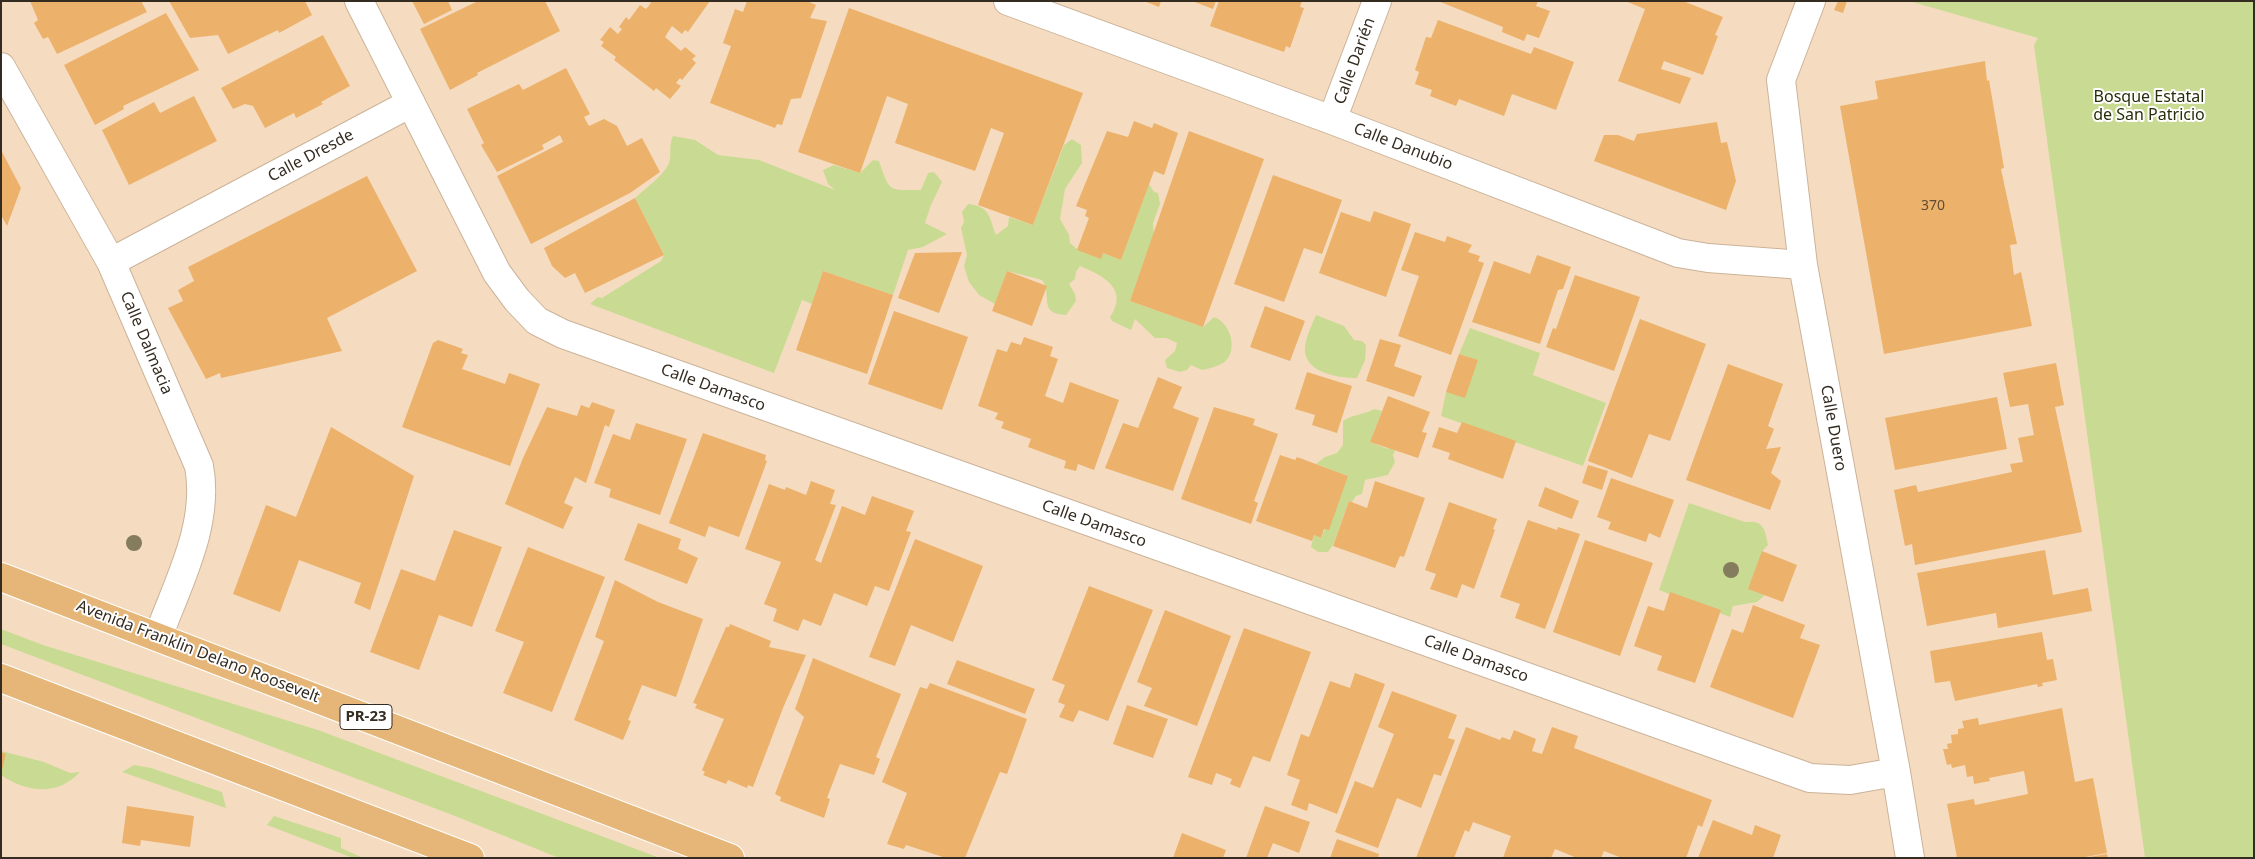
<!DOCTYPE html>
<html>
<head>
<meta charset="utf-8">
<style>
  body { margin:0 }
  #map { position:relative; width:2255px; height:859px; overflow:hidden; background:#f5dcc1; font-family:"Noto Sans",sans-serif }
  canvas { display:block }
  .frame { position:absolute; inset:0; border:2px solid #342b21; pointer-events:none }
</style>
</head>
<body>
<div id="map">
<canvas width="2255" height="859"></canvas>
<div class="frame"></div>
</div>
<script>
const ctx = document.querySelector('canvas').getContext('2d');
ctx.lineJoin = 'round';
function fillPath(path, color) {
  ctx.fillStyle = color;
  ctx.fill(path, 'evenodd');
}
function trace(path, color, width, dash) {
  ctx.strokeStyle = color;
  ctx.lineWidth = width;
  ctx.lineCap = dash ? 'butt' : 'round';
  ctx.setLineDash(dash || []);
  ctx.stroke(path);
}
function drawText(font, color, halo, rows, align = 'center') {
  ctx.font = font + ' "Noto Sans",sans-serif';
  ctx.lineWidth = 4;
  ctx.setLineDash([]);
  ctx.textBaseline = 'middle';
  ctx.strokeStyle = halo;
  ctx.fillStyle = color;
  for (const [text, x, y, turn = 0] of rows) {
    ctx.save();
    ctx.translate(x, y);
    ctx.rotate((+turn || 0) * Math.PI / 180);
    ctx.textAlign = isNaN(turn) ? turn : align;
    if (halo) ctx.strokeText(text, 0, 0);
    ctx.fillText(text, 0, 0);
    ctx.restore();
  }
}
const green = new Path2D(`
  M1909,1H2254V858H2145L2034,45L2038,38Z
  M673,136L695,140L718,155L759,160L835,190L828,184L823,170L834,165L860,173L873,160L879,161C890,193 888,190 921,190L928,173L934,172L942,182L931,205L925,223L947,234L923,247L908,250L893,295L823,271L812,304L802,300L774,373L590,304L598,297L602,298L661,261L664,255L635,198C644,190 665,174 669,163C672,154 668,148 673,136Z
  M1072,139L1081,145L1082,163L1065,189L1060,219L1069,235L1070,243L1078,250L1100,258L1103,253L1121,260L1149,184L1154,192L1158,193L1160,204L1153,223L1154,235L1130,301L1203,327L1214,317C1229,322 1237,345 1228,358C1223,366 1210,368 1202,370L1191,365L1187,370L1180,372L1167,368L1165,360L1175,351L1177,343L1166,338H1155L1135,319L1131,330L1112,321L1110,317C1129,289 1104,276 1080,266L1076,272L1075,279L1069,284L1075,294L1076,301L1066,315C1037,314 1053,295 1042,280L1007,271L995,304L979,295L969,282L964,266L967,255L961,228L964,222L962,212L968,204C990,206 989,217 996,235L1008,226L1009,217L1033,225L1064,145Z
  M1316,315L1344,326L1354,340L1362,341L1366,345L1365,360L1357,378C1340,378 1308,374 1305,352C1304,340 1312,325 1316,315Z
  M1470,328L1540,353L1533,375L1606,403L1583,466L1441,416L1446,392L1477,360L1459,354Z
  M1374,409L1382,411L1370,442L1388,449L1389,447L1395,451L1393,455L1395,462L1388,475L1365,480L1362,494L1356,496L1352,502L1349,501L1333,545L1328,552H1318L1311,547L1314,535L1321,538L1348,476L1316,464L1325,457L1337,453L1343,445V421C1353,414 1364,415 1374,409Z
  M1689,503L1745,522C1763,520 1765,528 1768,545L1762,551L1765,595L1757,602L1733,606L1730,617L1659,590Z
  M1,629L43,645L318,730L660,858H559L455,816L1,644Z
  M1,751L44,762L70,773L80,772C58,796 27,793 1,775Z
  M134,765L151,768L222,792L226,808L122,772Z
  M274,816L341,838V848L363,858H353L267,825Z`);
const building = new Path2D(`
  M30,1H141L147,12L57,54L48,37L43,39L34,23L38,20Z
  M169,1H305L312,15L279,33L278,30L228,54L218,35L190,38Z
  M412,1H448L452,10L424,24Z
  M478,1H545L560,31L477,73L478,75L450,90L420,29Z
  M649,1H710L688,32L685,30L682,34L672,26L665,37L681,51L685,47L696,56L692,59L696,63L682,80L680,78L676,83L681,86L670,99L656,88L654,91L614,60L616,57L601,46L604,42L600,40L610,27L618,34L622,29L619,27L626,17L629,20L640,5L646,9L651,3Z
  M747,1H807L816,5L810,18L827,21L801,98L791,99L782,125L777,124L775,128L710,103L731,46L723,43L735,9L743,12Z
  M1144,1H1161L1159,7Z
  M1192,1H1216L1213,9Z
  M1219,1H1302L1300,7L1304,8L1290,48L1286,46L1284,52L1210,26Z
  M1438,1H1538L1536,6L1550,11L1539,38L1527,34L1524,41L1502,32L1503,27Z
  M1625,1H1683L1723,17L1715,35L1718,36L1703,75L1664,61L1661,69L1691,78L1680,104L1618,81L1645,9Z
  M1838,1H1847L1843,13L1834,10Z
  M849,8L1083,93L1033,225L978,205L1004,133L991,128L975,171L895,143L908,104L887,96L860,173L798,152Z
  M166,13L199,70L123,106L124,109L95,125L64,65Z
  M1438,20L1531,54L1534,47L1574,62L1556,110L1512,94L1504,116L1459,99L1456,106L1430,96L1432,90L1415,84L1419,72L1415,70L1426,37L1431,38Z
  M323,35L350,86L321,102L323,104L296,118L294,113L265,128L253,106L245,104L233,109L221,88Z
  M1985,61L1987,81L1989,80L2004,168L2001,169L2017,244L2010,245L2014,275L2021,272L2032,326L1884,354L1840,106L1878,99L1875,81Z
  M566,68L590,114L584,117L589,126L604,119L617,126L627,146L642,138L660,172L630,193L531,244L497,176L563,142L560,135L542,145L544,149L497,172L481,145L484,143L467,109L519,84L523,90Z
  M194,96L217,141L129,185L102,130L154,102L160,113Z
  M1134,121L1152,128L1154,123L1178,133L1164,175L1154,171L1121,260L1103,253L1101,259L1077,250L1089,218L1085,216L1087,210L1076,206L1107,131L1128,137Z
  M1717,122L1721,143L1727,142L1736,181L1726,210L1594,161L1604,135H1618L1634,141L1637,134Z
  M1189,131L1264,159L1203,327L1130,301Z
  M1,150L21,188L7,226L1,215Z
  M1273,175L1342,200L1322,254L1304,248L1284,302L1234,284Z
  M367,176L417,271L327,318L342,351L221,378L220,373L206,379L168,308L183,301L178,290L194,281L188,267Z
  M635,198L664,255L585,293L575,273L565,278L552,266L544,248Z
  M1374,211L1411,224L1386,297L1319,273L1341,212L1370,222Z
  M1415,232L1445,242L1447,236L1472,245L1468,252L1480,256L1478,261L1484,263L1451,355L1398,336L1419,276L1401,270Z
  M962,252L939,313L898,298L915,253Z
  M1537,255L1571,267L1563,289L1558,290L1540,344L1472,322L1494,261L1530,274Z
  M823,271L893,295L867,374L796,350Z
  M1007,271L1047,286L1032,326L992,311Z
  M1575,275L1640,297L1614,371L1546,347L1553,328L1556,329Z
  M1265,306L1305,321L1290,361L1250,347Z
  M894,311L968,337L942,410L868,384Z
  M1640,319L1706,344L1670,441L1649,434L1632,478L1588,461Z
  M1024,337L1053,347L1050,356L1058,359L1045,396L1063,403L1070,382L1119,400L1094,470L1078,464L1076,471L1064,468L1066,461L1028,447L1031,439L1001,428L1004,422L995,419L998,413L978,406L997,349L1007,352L1011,342L1021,345Z
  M1380,339L1401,345L1394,366L1422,376L1414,397L1366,381Z
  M438,340L463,349L461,353L468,355L462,369L505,384L509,373L540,384L510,466L402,427L433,343Z
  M1459,354L1478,360L1465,398L1446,392Z
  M2056,363L2064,405L2055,407L2082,532L1915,565L1912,544L1905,546L1894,490L1916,485L1918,492L2012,472L2010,464L2023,462L2018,438L2034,435L2028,404L2010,407L2003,373Z
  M1728,364L1783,384L1768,426L1774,429L1766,449L1781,447L1771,473L1781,481L1770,510L1686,480Z
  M1307,372L1352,386L1337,433L1312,425L1315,415L1295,409Z
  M1158,377L1182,387L1173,408L1199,418L1173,491L1105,468L1123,423L1138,428Z
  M1388,396L1430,412L1422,432L1427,433L1418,458L1370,442Z
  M1997,397L2007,449L1895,470L1885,418Z
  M592,402L615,410L609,427L605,425L586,483L575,477L564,503L573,507L563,529L505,504L523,458L547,407L577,416L581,405L589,408Z
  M1214,407L1255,419L1253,425L1278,434L1254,501L1258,503L1251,524L1181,499Z
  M1462,422L1516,441L1503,479L1448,459L1450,453L1432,447L1439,427L1457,433Z
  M636,423L687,439L660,515L609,497L611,489L594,483L613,434L630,440Z
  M331,427L414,476L370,610L354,603L361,583L299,560L280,612L233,594L266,505L296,517Z
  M703,433L766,455L765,460L767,461L739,537L709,526L705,537L669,523Z
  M1280,455L1295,460L1297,457L1348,476L1329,530L1324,529L1321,538L1314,535L1312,541L1256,521Z
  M1588,465L1608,471L1602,490L1582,483Z
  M1611,478L1674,500L1660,538L1649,533L1646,542L1608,529L1611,522L1597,517Z
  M811,481L835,490L830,504L836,505L815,560L821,563L842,506L865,515L872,496L914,511L906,531L911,532L889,591L875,586L867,606L834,593L821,626L803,619L798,631L773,621L777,609L764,604L781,562L745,549L769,484L785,490L786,487L806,495Z
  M1375,481L1425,498L1404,557L1400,556L1395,568L1333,546L1349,501L1367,508Z
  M1545,487L1579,501L1572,519L1538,506Z
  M1449,502L1497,519L1493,529L1495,530L1474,589L1462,584L1457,598L1430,589L1436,574L1425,570Z
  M1528,520L1557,530L1558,527L1580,534L1545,629L1515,618L1520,604L1500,597Z
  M638,523L681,539L678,549L698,558L687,584L624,560Z
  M454,530L502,547L472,627L439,615L419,670L370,652L401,569L435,581Z
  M915,539L983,566L953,642L911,625L895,666L869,657Z
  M1585,540L1653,563L1620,656L1553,632Z
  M528,547L605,577L552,712L503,693L524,642L495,631Z
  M2045,550L2053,595L2088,588L2092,611L1998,628L1996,613L1927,626L1917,573Z
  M1762,551L1797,565L1783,602L1748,589Z
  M615,580L658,602L703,619L676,697L642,685L628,720L631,721L623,740L574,720L604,641L595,637Z
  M1089,586L1153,610L1108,721L1079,710L1073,722L1059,717L1065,705L1058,702L1065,685L1052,680Z
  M1670,592L1721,610L1695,683L1657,670L1662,656L1634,646L1648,606L1664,611Z
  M1753,605L1805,625L1800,638L1820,645L1793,718L1710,687L1732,629L1743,633Z
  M1165,610L1231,636L1197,726L1144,706L1152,688L1137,682Z
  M730,624L771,641L769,647L806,655L783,708L753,787L748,785L747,788L728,780L726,784L703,775L705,772L702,770L724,719L695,708L697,704L693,703L726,627H729Z
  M1244,628L1311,652L1270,762L1253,756L1240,788L1230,784L1232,779L1216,773L1212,785L1188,777Z
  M2042,632L2047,660L2053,659L2057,680L2042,683L2043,686L2038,687L2037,684L1955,701L1950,681L1935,683L1930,651Z
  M813,658L901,694L876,757L880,759L874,775L840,764L827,798L830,799L824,818L780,801L781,797L775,794L804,717L795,709Z
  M957,660L1035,689L1025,714L947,684Z
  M1355,673L1385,684L1337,814L1309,803L1307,811L1291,805L1300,780L1287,775L1301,734L1309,737L1330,681L1350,688Z
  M930,683L1027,719L1007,774L1000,772L965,858H946L906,845L904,849L887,844L907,793L882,782L920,687L927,689Z
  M1392,691L1457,715L1448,738L1455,740L1441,776L1434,774L1421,808L1397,798L1378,848L1335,832L1355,781L1373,788L1394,734L1378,727Z
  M1127,705L1168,719L1153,758L1113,744Z
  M2062,708L2075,782L2093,778L2107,853L2080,858H1957L1947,804L1974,799L1975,805L2028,794L2024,771L1989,778L1990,781L1974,784L1973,776L1967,777L1965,765L1952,768L1951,764L1947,765L1943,749H1948L1947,744L1952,743L1951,735L1958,734V729L1964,728L1962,721L1978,718L1979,725Z
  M1466,727L1500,740L1502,737L1510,740L1514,730L1536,739L1532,751L1542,754L1552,727L1578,736L1574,748L1712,800L1702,827L1698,825L1686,858H1622L1604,851L1601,858H1577L1555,849L1551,858H1503L1511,836L1473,822L1469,832L1465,830L1454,858H1416Z
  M1,752L6,754L2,770L1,769Z
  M127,806L194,816L190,847L141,840L140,846L122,843Z
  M1265,806L1310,822L1299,853L1273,843L1267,858H1246Z
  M1713,820L1752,835L1755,825L1781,835L1773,858H1698Z
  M1182,833L1226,850L1223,858H1173Z
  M1337,839L1379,854L1378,858H1330Z
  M2107,854L2108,858H2089V857Z`);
const minor = new Path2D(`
  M359,1L497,273L517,300L537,321L563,334L1810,778L1850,780L1896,772
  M1008,1L1332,120L1678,253L1708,258L1803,265
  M1811,1L1781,80L1803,265L1896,772L1910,858
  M1,67L111,262L199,466C210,525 178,582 158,637
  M1332,120L1377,1
  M111,262L411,103`);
const primary = new Path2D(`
  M1,577L730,858
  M1,678L470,858`);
const trees = [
  [134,543],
  [1731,570]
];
const numberNames = [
  ["370",1933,206]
];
const shields = [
  [366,717,52]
];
const shieldNames = [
  ["PR-23",366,717]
];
const streetNames = [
  ["Calle Darién",1355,61,-70],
  ["Calle Danubio",1403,147,21],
  ["Calle Dresde",311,156,-28],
  ["Calle Dalmacia",146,343,67],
  ["Calle Damasco",713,388,20],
  ["Calle Duero",1833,428,80],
  ["Calle Damasco",1094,524,20],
  ["Avenida Franklin Delano Roosevelt",198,652,21],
  ["Calle Damasco",1476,659,20]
];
const parkNames = [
  ["Bosque Estatal",2149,97],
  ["de San Patricio",2149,115]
];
fillPath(green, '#c9db93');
fillPath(building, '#ecb16a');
trace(minor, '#cbb399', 30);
trace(primary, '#fff', 30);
trace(minor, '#fff', 28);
trace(primary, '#e5b677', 28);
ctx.fillStyle = '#847c5c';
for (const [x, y] of trees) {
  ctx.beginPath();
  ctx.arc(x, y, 8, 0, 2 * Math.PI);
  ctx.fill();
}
drawText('14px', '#624c33', null, numberNames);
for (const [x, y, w] of shields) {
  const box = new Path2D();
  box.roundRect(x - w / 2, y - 12.5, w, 25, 4);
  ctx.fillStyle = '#fff';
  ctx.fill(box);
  trace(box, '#342b21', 1);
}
drawText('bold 15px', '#342b21', null, shieldNames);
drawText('16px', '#342b21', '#fff', streetNames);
drawText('16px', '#272e09', '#fff', parkNames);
</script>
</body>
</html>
